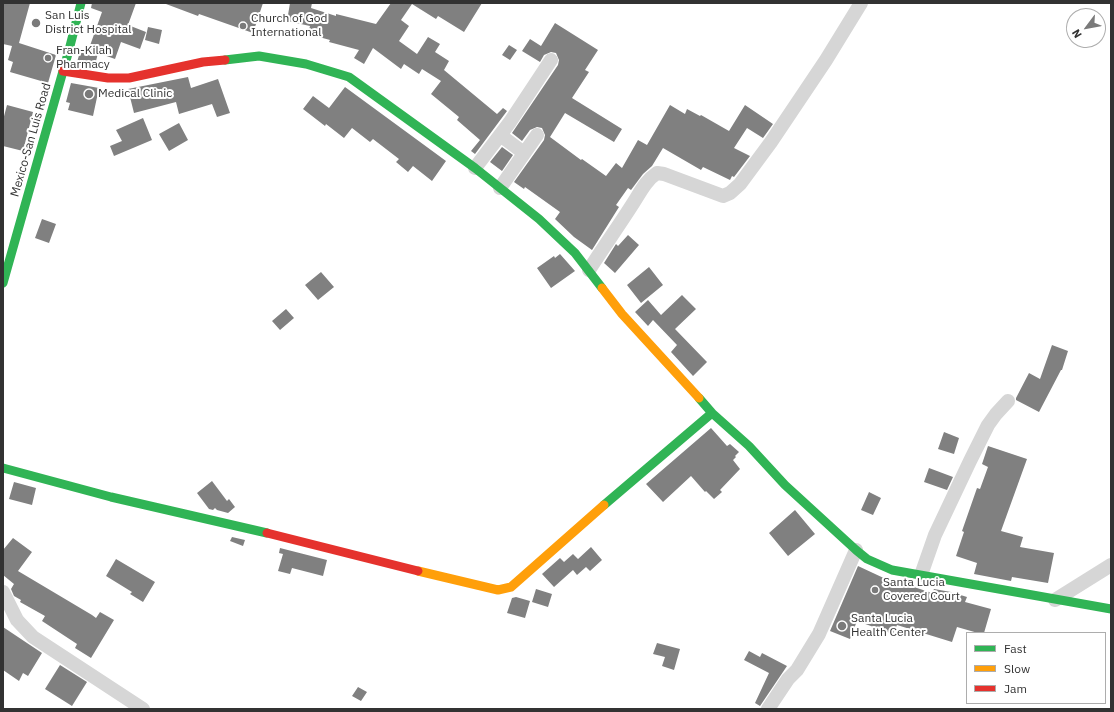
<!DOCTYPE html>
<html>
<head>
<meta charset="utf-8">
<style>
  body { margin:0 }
  #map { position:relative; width:1114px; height:712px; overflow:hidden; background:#fff; font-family:"IBM Plex Sans",sans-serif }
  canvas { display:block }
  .frame { position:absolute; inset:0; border:4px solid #323232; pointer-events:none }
  .legend { position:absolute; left:966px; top:632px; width:140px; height:72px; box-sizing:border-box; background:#fff; border:1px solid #adadad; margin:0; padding:5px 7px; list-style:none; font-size:12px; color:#323232 }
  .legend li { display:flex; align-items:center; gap:8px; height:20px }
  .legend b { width:20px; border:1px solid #adadad }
  .north { position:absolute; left:1066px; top:8px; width:40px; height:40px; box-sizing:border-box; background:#fff; border:1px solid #adadad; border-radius:50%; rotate:238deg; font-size:11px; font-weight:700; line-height:16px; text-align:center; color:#323232 }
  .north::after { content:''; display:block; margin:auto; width:14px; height:18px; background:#7a7a7a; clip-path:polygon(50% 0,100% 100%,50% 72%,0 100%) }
</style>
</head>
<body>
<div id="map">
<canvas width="1114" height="712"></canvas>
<div class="frame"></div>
<ul class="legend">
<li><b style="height:5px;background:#30b455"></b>Fast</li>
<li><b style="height:5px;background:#ff9f0a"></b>Slow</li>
<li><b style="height:5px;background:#e5322d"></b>Jam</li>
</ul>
<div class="north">N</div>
</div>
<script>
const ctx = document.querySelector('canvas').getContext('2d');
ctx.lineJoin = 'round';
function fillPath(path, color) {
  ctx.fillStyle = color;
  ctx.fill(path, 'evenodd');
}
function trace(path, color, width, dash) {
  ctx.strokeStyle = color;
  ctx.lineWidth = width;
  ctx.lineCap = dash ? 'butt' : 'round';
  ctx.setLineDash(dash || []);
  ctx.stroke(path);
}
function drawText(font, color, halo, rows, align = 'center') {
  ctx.font = font + ' "IBM Plex Sans",sans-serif';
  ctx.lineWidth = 4;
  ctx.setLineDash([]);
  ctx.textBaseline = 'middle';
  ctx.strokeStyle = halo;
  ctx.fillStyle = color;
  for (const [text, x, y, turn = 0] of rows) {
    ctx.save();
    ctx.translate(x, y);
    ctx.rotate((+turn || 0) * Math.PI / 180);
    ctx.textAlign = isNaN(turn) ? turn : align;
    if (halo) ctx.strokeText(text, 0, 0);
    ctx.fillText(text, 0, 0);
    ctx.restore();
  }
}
const building = new Path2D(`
  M3,3H30L19,43L56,55L48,83L10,72L13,62L8,60L12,46L3,44Z
  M92,3H136L128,25L146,32L140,49L121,42L115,59L98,53L95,65L77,62L80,52L87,54L102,12L91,8Z
  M167,3H263L253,33L199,14L198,16L166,4Z
  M290,3H312L311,8L336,16V14L376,24L391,3H482L464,32L438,16L436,19L412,4L401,20L409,26L399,41L417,54L428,37L440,44L435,52L449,61L444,70L497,114L503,108L507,111L475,154L471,151L480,140L457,120L459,117L431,94L441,81L422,69L419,74L404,64L401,69L373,48L364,64L354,58L359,50L329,42L330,40L308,34L310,26L287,21Z
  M555,23L598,50L585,70L589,72L572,98L622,129L614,142L565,113L550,137L581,160L582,159L606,176L616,163L622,168L638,140L647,145L670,105L685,114L687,109L700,116L701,115L729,131L745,105L773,124L763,138L747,128L734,148L750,156L734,177L732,176L730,180L703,167L701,170L663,148L652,166L643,174L631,190L628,188L616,205L619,207L592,250L574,237L555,219L560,212L525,187L524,189L514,182L544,140L545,135L542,128L537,127L530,130L522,141L512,133L558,65L559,60L556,53L551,52L544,55L540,62L522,51L530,39L541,46Z
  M148,27L162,30L159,44L145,40Z
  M509,45L517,50L510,60L502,55Z
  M188,77L191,88L218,79L230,113L217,117L212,104L179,114L176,102L134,113L128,89Z
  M71,83L99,88L93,116L68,110L70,103L66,102Z
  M345,87L446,161L432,181L413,166L408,172L396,162L399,159L373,139L370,142L352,128L344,138L326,124L325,126L303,109L313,96L329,108Z
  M7,105L33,112L23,151L3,146V120Z
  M143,118L152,140L114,156L110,146L122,141L116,130Z
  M179,123L188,140L169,151L159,134Z
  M502,147L513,155L502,171L490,162Z
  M42,219L56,224L49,243L35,238Z
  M628,235L639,245L615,273L604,263L616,244L618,246Z
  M560,254L575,271L551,288L537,268L554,256L555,258Z
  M649,267L663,285L641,303L627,285Z
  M321,272L334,287L318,300L305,285Z
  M682,295L696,309L675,329L707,362L693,376L671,352L677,345L653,320L648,326L635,312L648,300L661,315Z
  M286,309L294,318L280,330L272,321Z
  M1052,345L1068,351L1062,370H1061L1039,412L1016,400V398L1029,373L1040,379Z
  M711,428L727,446L730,444L739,452L735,456L736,457L733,460L740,469L720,490L722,492L714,499L706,491L705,492L691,476L663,502L646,484Z
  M944,432L959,438L954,454L938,449Z
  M988,446L1027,459L1001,531L1023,537L1020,547L1054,553L1048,583L1012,577L1011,581L974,574L977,563L956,556L964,532L962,531L977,488L980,489L988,467L982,464Z
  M929,468L953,477L947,490L924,482Z
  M212,481L227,501L229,499L235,507L228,513L217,510L215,508L213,510L209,509L197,493Z
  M14,482L36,488L32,505L9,499Z
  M869,492L881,498L873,515L861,510Z
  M795,510L815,534L788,556L769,533Z
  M232,537L245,540L243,546L230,541Z
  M13,538L32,552L18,571L92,615L96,618L100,612L114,620L91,658L75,648L77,644L42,621L45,616L20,602L21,600L14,596L11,589L14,584L3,575V550Z
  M591,547L602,560L590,571L586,567L577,575L573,570L554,587L542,574L560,558L564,562L573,554L578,559Z
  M280,548L327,560L323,576L292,568L290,574L278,571L283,554L279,553Z
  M116,559L155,582L143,602L130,594L132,592L106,576Z
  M858,566L888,580L905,584L932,593L934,589L951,592L967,597L965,602L991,609L984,633H978L957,627L952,642L897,625L893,634L857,621L850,639L830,631Z
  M536,589L552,594L548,607L532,602Z
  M516,597L530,601L525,618L507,613L512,598Z
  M3,627L42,653L28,676L23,673L19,681L3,670Z
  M657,643L680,649L674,670L662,666L665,657L653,654Z
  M749,651L760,657L762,653L787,666L760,706L755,703L769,673L744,660Z
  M60,665L87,682L72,706L45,689Z
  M358,687L367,692L361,701L352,696Z`);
const street = new Path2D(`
  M500,135L524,153
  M475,168L510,122L551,60
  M500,188L537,135
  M589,270C603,248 618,227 632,205C640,193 645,181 657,173L664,174L723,196L730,193L740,184L771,142L826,60L861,3
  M921,575L935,535L970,461L988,425L996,414L1008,401
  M3,592L17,620L33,637L143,709
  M1055,600L1111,565
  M768,709L788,679L797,670L819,634L856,550`);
const fast = new Path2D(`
  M225,60L259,56L306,64L349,77L475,168L539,219L575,253L602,288
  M3,283L69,50L81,3
  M699,398L712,413L749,446L785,485L856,550L867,559L892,570L1111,609
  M3,468L111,497L267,533
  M604,505L712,413`);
const slow = new Path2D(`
  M602,288L622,314L699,398
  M418,571L498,590L511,587L604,505`);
const jam = new Path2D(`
  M63,71L108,78H129L203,62L225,60
  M267,533L418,571`);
const markers = [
  [36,23,5,"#7a7a7a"],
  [243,26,4,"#7a7a7a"],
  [48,58,4,"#7a7a7a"],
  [89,94,5,"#7a7a7a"],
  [875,590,4,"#7a7a7a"],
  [842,626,5,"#7a7a7a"]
];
const poiNames = [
  ["San Luis",45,16],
  ["District Hospital",45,30],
  ["Church of God",251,19],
  ["International",251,33],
  ["Fran-Kilah",56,51],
  ["Pharmacy",56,65],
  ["Medical Clinic",98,94],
  ["Santa Lucia",883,583],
  ["Covered Court",883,597],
  ["Santa Lucia",851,619],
  ["Health Center",851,633]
];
const streetNames = [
  ["Mexico-San Luis Road",31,140,-74]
];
fillPath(building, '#808080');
trace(street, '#d6d6d6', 14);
trace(fast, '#30b455', 9);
trace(slow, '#ff9f0a', 9);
trace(jam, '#e5322d', 9);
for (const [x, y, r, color] of markers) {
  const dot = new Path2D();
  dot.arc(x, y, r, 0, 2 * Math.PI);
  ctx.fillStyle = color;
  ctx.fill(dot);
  trace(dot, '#fff', 1.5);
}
drawText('12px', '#323232', '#fff', poiNames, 'left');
drawText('12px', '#323232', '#fff', streetNames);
</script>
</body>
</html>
